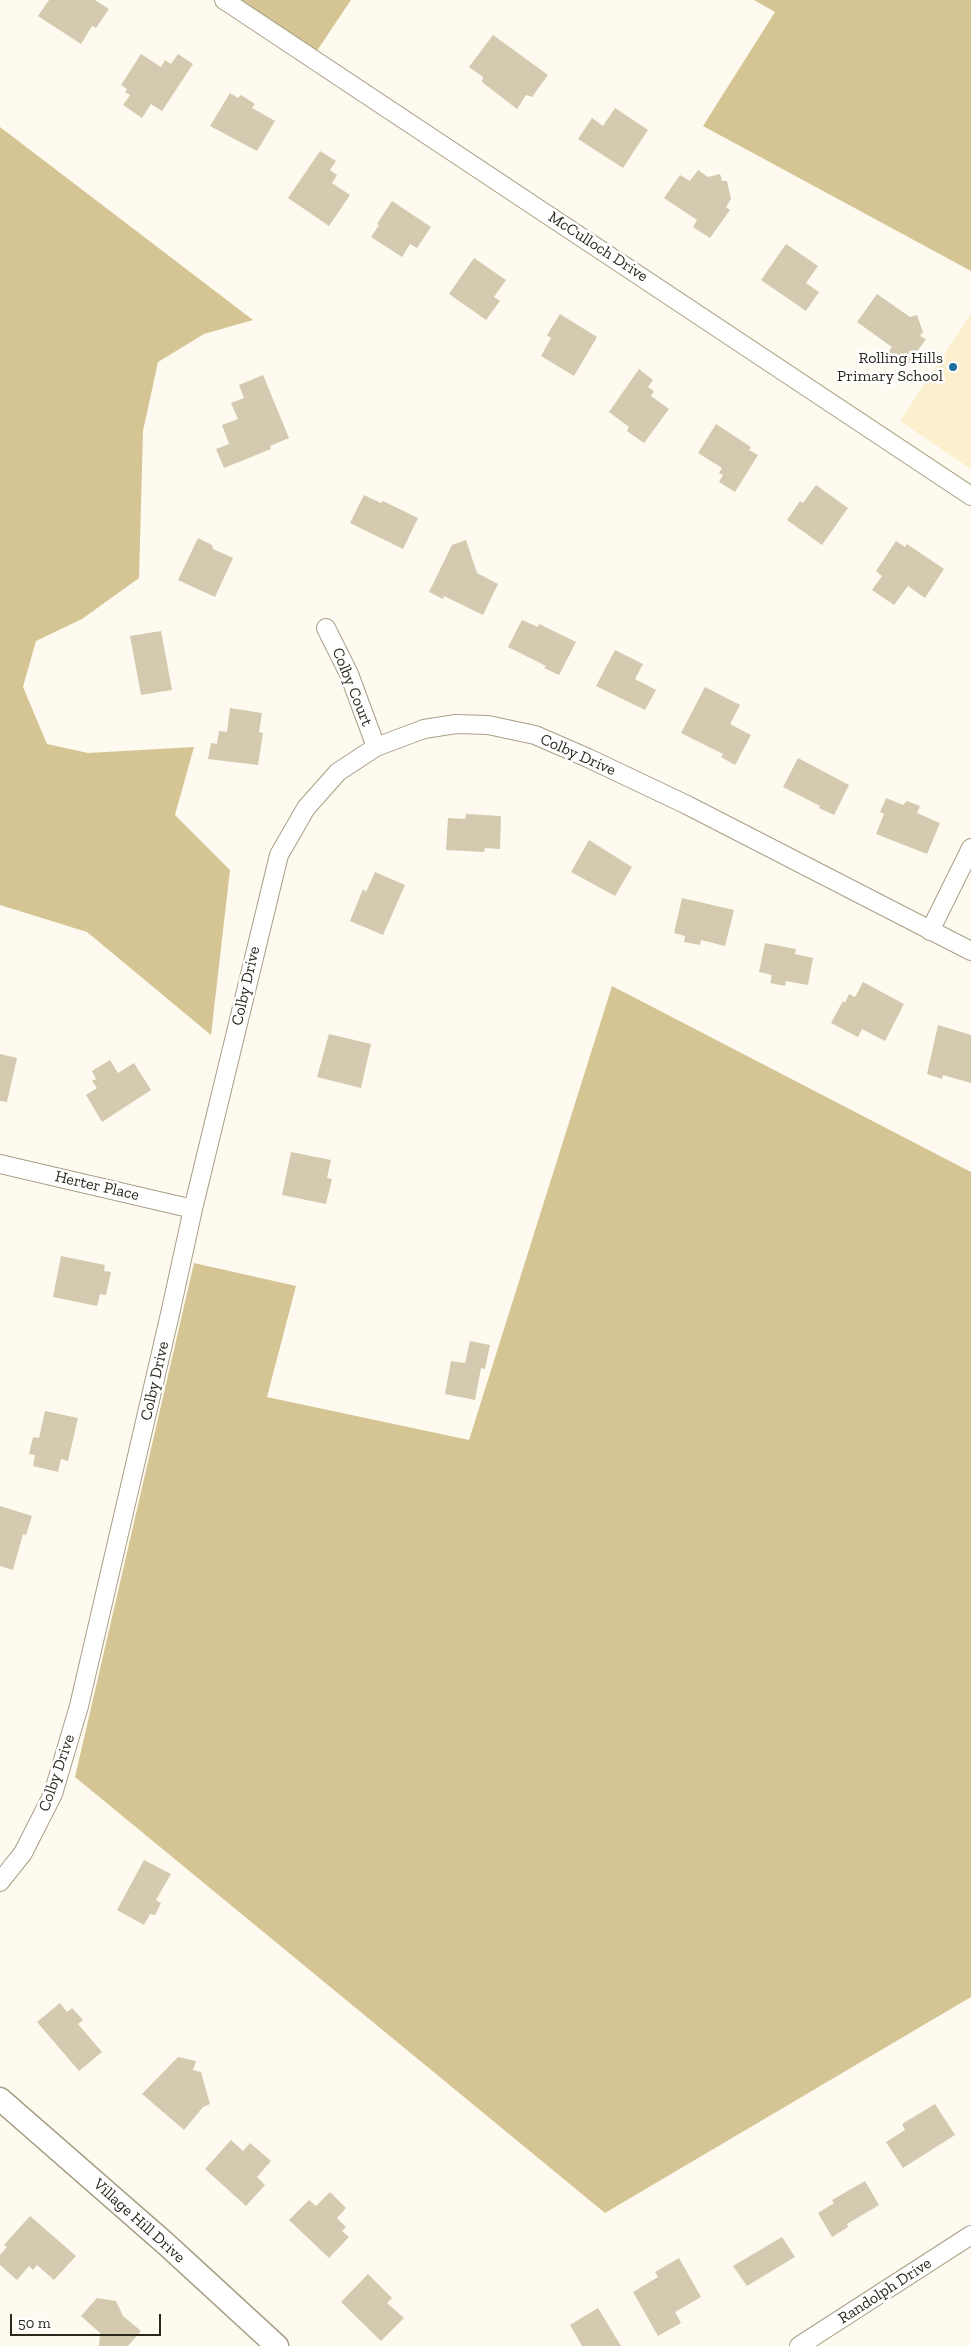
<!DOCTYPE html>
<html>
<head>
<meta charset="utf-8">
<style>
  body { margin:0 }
  #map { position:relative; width:971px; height:2346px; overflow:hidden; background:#fefaef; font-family:"Zilla Slab",serif }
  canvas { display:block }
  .scale { position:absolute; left:10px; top:2314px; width:151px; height:22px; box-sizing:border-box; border:2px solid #2c281e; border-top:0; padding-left:6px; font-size:15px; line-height:18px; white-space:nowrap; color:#2c281e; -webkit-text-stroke:4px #fff; paint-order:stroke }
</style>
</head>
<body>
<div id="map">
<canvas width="971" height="2346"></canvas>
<div class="scale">50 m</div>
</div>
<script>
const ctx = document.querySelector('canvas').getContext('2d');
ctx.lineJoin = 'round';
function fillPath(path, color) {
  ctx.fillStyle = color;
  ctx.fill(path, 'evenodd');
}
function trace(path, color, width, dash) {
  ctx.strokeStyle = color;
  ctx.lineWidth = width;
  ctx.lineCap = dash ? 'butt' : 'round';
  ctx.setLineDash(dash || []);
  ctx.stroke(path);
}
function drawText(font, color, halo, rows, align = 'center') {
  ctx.font = font + ' "Zilla Slab",serif';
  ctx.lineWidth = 5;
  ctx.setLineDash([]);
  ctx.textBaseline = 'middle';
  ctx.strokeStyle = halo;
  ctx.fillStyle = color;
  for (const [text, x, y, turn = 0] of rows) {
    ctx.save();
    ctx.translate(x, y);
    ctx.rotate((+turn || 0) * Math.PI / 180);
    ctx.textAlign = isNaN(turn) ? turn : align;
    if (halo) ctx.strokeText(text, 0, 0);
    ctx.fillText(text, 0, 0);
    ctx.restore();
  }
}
const built = new Path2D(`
  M971,314V469L900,421Z`);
const forest = new Path2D(`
  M224,0H351L312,58Z
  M754,0H971V271L703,126L775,12Z
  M0,127L253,320L204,334L158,362L143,431L139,578L82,619L36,641L23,687L47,744L88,753L194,747L175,815L230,870L211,1035L87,932L0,905Z
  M612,986L971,1172V1997L605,2213L75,1777L194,1263L296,1286L267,1397L469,1440Z`);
const building = new Path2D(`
  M49,0H95L109,9L96,28L92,26L81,44L38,16Z
  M493,35L548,75L532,97L526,95L517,109L482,82L483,77L469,67Z
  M141,54L161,67L165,60L171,64L178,54L193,64L162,111L151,104L142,118L123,105L130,95L125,92L127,89L121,85Z
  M230,93L238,98L241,95L255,104L252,108L275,121L257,151L210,126Z
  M615,108L648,130L623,168L578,139L592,118L603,126Z
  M320,151L336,161L330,170L337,175L332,183L350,195L329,226L288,198Z
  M698,170L708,177L720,174L722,181H727L731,199L726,207L730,210L710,238L693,227L697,220L664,198L680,175L690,181Z
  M392,201L431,227L417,248L410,244L402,257L371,237L379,225L377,224Z
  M786,244L818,266L806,283L819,292L806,311L761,280Z
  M474,258L506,280L494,297L500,301L486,320L449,294Z
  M877,294L910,317L917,315L923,332L920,336L926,339L906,367L887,354L892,347L857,322Z
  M560,314L597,337L574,376L541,356L551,338L547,335Z
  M639,369L653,380L648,387L654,391L651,396L669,409L644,443L627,431L629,427L609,412Z
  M263,375L289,438L270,446L271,449L224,468L216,449L229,444L222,425L238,419L231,403L244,398L239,385Z
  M716,424L751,447L749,450L758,455L735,492L719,482L723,475L719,473L722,468L698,453Z
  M816,485L848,508L822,545L787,520L800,501L803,503Z
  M364,495L381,503L383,501L418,518L403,549L350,523Z
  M198,538L212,545L213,549L233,558L215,597L178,580Z
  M466,540L477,573L498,584L483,615L444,596L443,599L429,592L452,545Z
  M896,541L905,547L907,544L944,569L925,598L908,586L894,605L872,590L882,576L876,571Z
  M522,620L538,627L539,624L576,642L559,675L544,668L546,666L508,647Z
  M161,631L172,690L141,695L130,636Z
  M615,650L643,664L635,679L656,690L645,710L596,686Z
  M705,687L740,705L730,724L751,735L735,765L721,757L723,754L681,733Z
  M230,708L262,713L259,732L263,733L258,765L208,759L211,743L217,744L219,731L227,732Z
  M798,758L849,785L834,815L819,808L820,806L783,787Z
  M886,798L903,805L907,801L920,806L917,813L940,823L927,854L876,834L884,814L880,812Z
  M466,814L501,816L500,849L485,848L484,852L446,850L448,818L465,819Z
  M589,840L632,867L615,896L571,872Z
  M375,872L405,885L383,935L350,921L363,889L366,892Z
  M682,898L734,910L725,946L701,940L700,945L684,942L685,936L674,933Z
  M765,943L796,949L795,954L813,958L808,985L786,981L785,986L770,983L772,975L759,972Z
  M863,982L904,1004L885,1041L862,1029L858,1037L831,1023L843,1001L845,1003L849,994L855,997Z
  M938,1025L971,1035V1083L943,1075L942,1079L927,1074Z
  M329,1034L371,1044L361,1088L317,1077Z
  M0,1054L17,1058L7,1102L0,1101Z
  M110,1060L118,1073L134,1063L151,1090L102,1122L86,1095L97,1088L92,1081L96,1079L92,1071Z
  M291,1152L331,1160L327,1178L332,1179L326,1204L282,1195Z
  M61,1256L105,1265L104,1271L111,1272L106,1295L100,1294L97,1306L53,1297Z
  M470,1341L490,1345L485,1369L481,1368L475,1400L445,1394L451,1361L465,1363Z
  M45,1411L78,1418L68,1461L61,1459L58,1472L33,1466L35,1455L29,1454L33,1437L39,1438Z
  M0,1506L32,1516L26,1535L23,1534L13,1570L0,1566Z
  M144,1860L171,1874L156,1900L161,1903L155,1915L150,1914L144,1925L117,1910Z
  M60,2003L67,2012L72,2008L83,2020L78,2024L102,2052L79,2071L37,2022Z
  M178,2057L196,2061L193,2070L201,2072L210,2104L203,2107L184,2130L142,2094Z
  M935,2104L955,2135L903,2168L886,2142L905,2130L902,2124Z
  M231,2140L243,2151L250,2143L271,2161L257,2177L265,2185L246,2206L205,2169Z
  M865,2181L879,2205L847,2224L848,2227L832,2237L818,2213L834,2203L832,2200Z
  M330,2192L346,2208L337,2218L346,2227L342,2231L349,2237L329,2258L289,2220L309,2200L316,2206Z
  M30,2216L76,2256L54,2280L37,2265L33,2270L29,2266L17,2280L0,2265V2255L7,2247L4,2245Z
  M782,2237L795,2257L747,2286L733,2266Z
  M679,2258L701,2297L675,2312L681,2323L658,2336L633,2292L658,2277L655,2272Z
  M368,2274L392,2298L387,2303L404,2318L381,2341L341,2302Z
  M97,2298L116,2301L123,2316L141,2331L128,2346H99L100,2333L81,2316Z
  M598,2308L621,2346H582L570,2325Z`);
const minor = new Path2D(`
  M224,0L971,496
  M326,628L349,674L376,747
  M930,931L971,848
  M0,1164L193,1209
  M0,1882L23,1853L53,1794L79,1706L170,1314L193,1209L279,855L306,808L338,772L376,747L424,729L456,724L488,725L535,735L588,758L687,805L971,951
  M799,2346L971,2235`);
const tertiary = new Path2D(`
  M0,2099L166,2244L277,2346`);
const markers = [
  [953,367,5,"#1f70a1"]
];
const streetNames = [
  ["McCulloch Drive",598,247,33],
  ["Colby Court",352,687,68],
  ["Colby Drive",578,755,24],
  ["Colby Drive",246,986,-77],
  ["Herter Place",97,1186,13],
  ["Colby Drive",155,1381,-77],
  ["Colby Drive",57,1773,-71],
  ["Village Hill Drive",139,2221,42],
  ["Randolph Drive",885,2291,-33]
];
const poiNames = [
  ["Rolling Hills",943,358],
  ["Primary School",943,376]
];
fillPath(built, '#fbefcd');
fillPath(forest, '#d6c594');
fillPath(building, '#d3cab0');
trace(minor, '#a89f86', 20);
trace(tertiary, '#a89f86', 25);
trace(minor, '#fff', 18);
trace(tertiary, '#fff', 22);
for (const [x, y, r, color] of markers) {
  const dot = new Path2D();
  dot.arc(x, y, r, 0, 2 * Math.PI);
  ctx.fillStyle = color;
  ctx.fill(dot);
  trace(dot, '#fff', 2);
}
drawText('16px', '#2c281e', '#fff', streetNames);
drawText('16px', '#2c281e', '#fff', poiNames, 'right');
</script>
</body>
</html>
